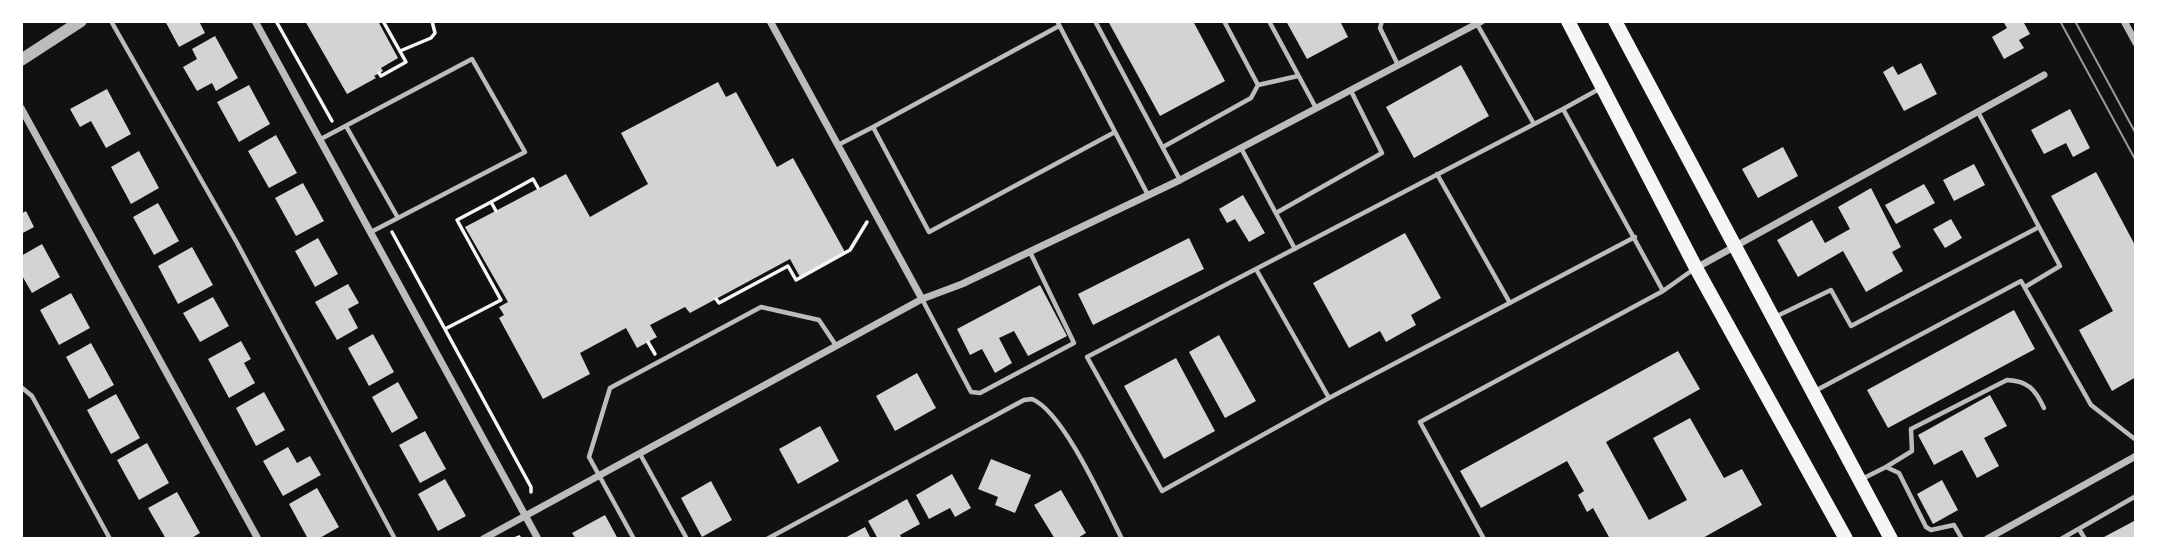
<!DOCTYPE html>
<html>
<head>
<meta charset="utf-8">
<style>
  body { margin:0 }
  #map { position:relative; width:2157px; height:560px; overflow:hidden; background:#111; font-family:Roboto,sans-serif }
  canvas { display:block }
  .frame { position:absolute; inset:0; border:23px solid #fff; pointer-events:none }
</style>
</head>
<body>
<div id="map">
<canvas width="2157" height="560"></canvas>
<div class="frame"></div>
</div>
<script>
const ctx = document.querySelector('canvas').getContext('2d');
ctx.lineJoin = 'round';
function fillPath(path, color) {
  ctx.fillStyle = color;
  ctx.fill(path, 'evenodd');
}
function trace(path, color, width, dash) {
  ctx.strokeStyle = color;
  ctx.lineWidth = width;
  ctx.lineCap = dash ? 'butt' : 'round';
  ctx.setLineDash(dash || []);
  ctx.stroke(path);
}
const building = new Path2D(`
  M165,21H199L205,33L179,47Z
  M305,21H378L398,58L381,68L383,71L374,76L376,78L347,94Z
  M1108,21H1193L1225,81L1160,116Z
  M1286,21H1340L1348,37L1307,59Z
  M2003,21H2023L2030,34L2019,40L2024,48L2004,59L1992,37L2007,28Z
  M215,36L238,78L216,91L212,83L197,91L183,67L197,59L192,49Z
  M1921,63L1937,94L1904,111L1883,72L1893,66L1898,75Z
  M1461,65L1489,116L1414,158L1386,107Z
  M718,82L726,97L736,92L777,167L793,158L845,252L800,277L790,259L690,313L685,307L650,325L657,337L637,348L626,328L580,353L590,374L543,399L499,318L504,315L499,307L508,302L465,227L566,174L590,217L648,184L621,133Z
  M249,85L270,124L239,142L217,102Z
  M107,89L131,134L106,148L91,121L80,127L70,109Z
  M2070,109L2090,148L2073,157L2066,143L2044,154L2031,130Z
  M276,135L297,173L269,188L248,151Z
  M1783,147L1798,176L1758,198L1742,169Z
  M139,151L159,188L131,204L111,167Z
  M1974,164L1985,185L1954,201L1943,180Z
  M2096,172L2136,247V377L2112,391L2079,330L2113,311L2051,196Z
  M303,183L324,221L296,236L275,198Z
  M1924,184L1935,203L1896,224L1885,205Z
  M1871,188L1901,247L1892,252L1903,271L1866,292L1843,251L1798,277L1777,240L1812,220L1825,243L1850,229L1838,207Z
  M1243,195L1265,233L1249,242L1235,219L1227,223L1219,209Z
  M158,203L179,241L154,255L133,217Z
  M26,211L34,227L21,234V214Z
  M1951,219L1962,238L1945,248L1933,229Z
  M1405,233L1441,298L1411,315L1416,325L1386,342L1380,331L1349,348L1313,283Z
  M318,238L338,274L315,287L295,251Z
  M1189,238L1204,269L1093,325L1078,294Z
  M42,244L60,277L32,293L21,274V256Z
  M192,247L213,285L178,304L158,266Z
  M348,284L359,303L348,309L358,328L337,340L315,302Z
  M1040,285L1067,336L1028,356L1014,331L999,338L1012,363L995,373L982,349L970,355L957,329Z
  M71,293L90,328L59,345L40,310Z
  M213,297L229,326L200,342L183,313Z
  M2014,310L2035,349L1888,428L1867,390Z
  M373,334L394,372L369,386L348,348Z
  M1219,335L1256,401L1225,418L1189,352Z
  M241,341L251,359L244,363L255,383L229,398L208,359Z
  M91,343L114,385L89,399L66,357Z
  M1678,351L1700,389L1606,442L1649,520L1687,500L1653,438L1690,418L1724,478L1742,469L1762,505L1701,539H1610L1593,508L1587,512L1578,495L1584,491L1567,461L1481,508L1460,471Z
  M1176,358L1215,431L1164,459L1124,386Z
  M917,373L936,408L895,431L876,396Z
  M398,382L418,418L392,433L372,397Z
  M264,392L285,430L256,446L236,408Z
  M116,394L140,438L111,454L87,410Z
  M1990,395L2007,426L1984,438L1999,466L1977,478L1962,450L1934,465L1918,435Z
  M820,426L839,461L798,484L779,449Z
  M425,431L446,469L420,483L399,445Z
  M147,443L169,483L139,500L117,460Z
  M288,447L297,463L310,456L321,475L283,496L263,461Z
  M991,459L1031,475L1015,513L995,505L998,497L978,489Z
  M952,474L971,508L955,517L950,508L929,519L916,495Z
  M445,479L466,516L438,531L418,494Z
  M1942,480L1958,510L1933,524L1917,494Z
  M711,481L732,520L702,537L681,498Z
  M317,488L339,527L318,539H308L289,504Z
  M1061,490L1086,533L1076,539H1055L1034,505Z
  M177,492L200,533L190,539H166L148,508Z
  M907,499L920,524L900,535L902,539H878L868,521Z
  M605,515L618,539H576L572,533Z
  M2136,520V539H2105L2104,537Z
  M865,527L871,539H843Z`);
const path = new Path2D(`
  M276,21L332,121
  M400,51L431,38L435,33L432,21
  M379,73L381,76L406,62L383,21
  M491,202L533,179L538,188
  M392,232L531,487V492
  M716,299L719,303L788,266L796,280L850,250L867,222
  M445,329L501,300L457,220L491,202L496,211
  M648,342L655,354
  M514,539L519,537`);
const service = new Path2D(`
  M111,21L237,243L395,539
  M1057,21L1148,195
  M1095,21L1180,180
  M1269,21L1316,108
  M1382,21L1380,28L1398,65
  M1477,24L1534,124
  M1059,26L873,127L929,232L1115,132
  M1258,85L1298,76
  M1601,88L1563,109L1663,291
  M1978,112L2039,227
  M346,126L398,218
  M319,140L472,59L525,152L371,232
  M838,145L873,127
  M1163,147L1251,98L1258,85L1224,21
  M1241,148L1295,249
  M1437,174L1510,303
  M1276,213L1382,153L1351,91
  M1256,269L1329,398L1162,491L1087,357L1563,109
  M922,299L971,392L980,393L1074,343L1030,252
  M1775,317L1831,290L1851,326L2039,227L2060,266L2025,287
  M21,387L32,396L110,539
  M1815,391L2021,281L2091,405L2136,440
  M1329,398L1635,237
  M640,454L687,539
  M1886,467L1912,451L1911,429L2007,380C2028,381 2035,389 2044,408
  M1864,478L1886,467L1899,473L1926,527L1931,530L1954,525L1962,539
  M2079,529L2085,539
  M634,539L589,457L610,388L761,307L819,320L835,344
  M767,539L1024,400L1032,399C1064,412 1105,506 1122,539
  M1484,539L1420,422L1663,291L1694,269
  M2061,539L2136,496`);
const minor = new Path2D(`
  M255,21L538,539
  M770,21L922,299
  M2124,21L2136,43
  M21,108L258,539
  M1696,268L2044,75
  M483,539L922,299L962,284L1180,180L1482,21
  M1987,539L2136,456`);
const tertiary = new Path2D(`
  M21,60L81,21`);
const secondary = new Path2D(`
  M1568,21L1696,268L1846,539
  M1615,21L1891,539`);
const tram = new Path2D(`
  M2060,21L2136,161
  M2075,21L2136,134`);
fillPath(building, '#d3d3d3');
trace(path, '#f5f5f5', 3.5);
trace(service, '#bcbcbc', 4.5);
trace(minor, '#bcbcbc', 7);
trace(tertiary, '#bcbcbc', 12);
trace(secondary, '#f5f5f5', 14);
trace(tram, '#9a9a9a', 2);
</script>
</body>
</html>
